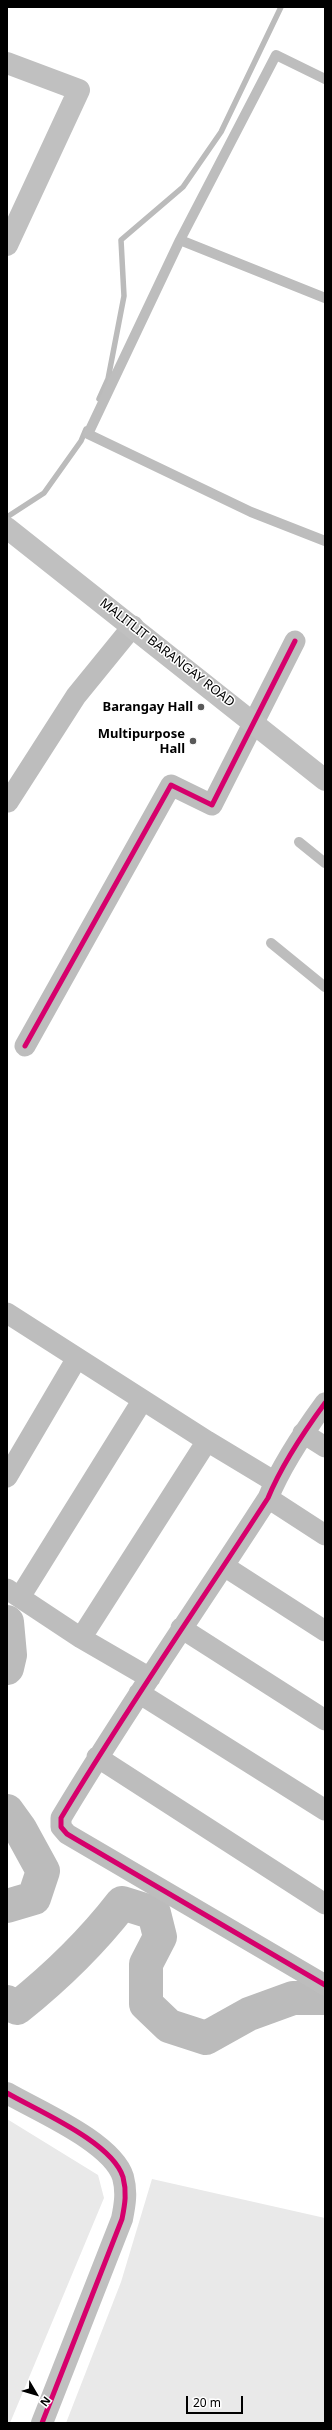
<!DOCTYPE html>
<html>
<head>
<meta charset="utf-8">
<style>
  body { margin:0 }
  #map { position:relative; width:332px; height:2430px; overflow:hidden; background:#fff; font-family:"Noto Sans",sans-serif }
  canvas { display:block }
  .frame { position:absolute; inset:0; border:8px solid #000; pointer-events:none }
  .north { position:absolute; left:16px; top:2374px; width:40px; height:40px; -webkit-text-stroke:3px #fff; paint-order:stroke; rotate:128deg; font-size:11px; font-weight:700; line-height:16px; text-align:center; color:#000 }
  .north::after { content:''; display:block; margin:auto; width:14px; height:18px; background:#000; clip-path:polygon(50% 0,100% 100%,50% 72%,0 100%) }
  .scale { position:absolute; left:186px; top:2396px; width:57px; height:18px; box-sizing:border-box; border:2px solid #000; border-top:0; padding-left:5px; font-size:12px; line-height:14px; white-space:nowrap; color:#000; -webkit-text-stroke:3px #fff; paint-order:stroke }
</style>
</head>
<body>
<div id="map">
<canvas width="332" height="2430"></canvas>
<div class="frame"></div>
<div class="north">N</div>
<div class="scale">20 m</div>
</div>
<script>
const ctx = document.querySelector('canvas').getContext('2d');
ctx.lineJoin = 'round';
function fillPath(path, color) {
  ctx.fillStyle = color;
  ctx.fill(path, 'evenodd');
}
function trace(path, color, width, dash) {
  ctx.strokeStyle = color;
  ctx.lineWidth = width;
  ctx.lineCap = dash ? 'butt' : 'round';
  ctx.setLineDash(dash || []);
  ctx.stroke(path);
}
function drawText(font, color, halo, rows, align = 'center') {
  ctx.font = font + ' "Noto Sans",sans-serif';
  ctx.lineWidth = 3;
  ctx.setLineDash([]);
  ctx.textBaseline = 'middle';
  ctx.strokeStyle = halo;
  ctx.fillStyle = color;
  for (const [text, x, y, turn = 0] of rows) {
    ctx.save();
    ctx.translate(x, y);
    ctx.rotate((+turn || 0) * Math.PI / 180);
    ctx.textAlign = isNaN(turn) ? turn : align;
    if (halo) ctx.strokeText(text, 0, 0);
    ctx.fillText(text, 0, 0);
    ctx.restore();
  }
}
const green = new Path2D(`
  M7,2119L98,2175L104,2198L10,2423H7Z
  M152,2179L325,2218V2423H66L121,2282Z`);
const stream = new Path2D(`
  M99,399L108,379L124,296L121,240L183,187L221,132L281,7
  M7,517L44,493L81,441L86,429`);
const river = new Path2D(`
  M7,1622L10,1655L7,1668
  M7,1811L20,1829L43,1871L34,1898L7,1906
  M7,2002L17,2008C57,1976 91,1943 122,1903L154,1913L160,1937L146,1964V2004L169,2026L206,2038L249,2014L293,1998H325`);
const lane = new Path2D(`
  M325,79L276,55L180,240L88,434L251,512L325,541
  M180,240L325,298
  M299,842L325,863
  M271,943L325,987`);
const street = new Path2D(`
  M8,802L76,696L133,626
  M25,1046L171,785L212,805L295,641
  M7,1313L207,1441L275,1482
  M325,1403C303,1433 282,1464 268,1498C199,1605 126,1709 61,1818V1827L67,1834L325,1985
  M303,1433L325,1447
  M7,1477L77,1358
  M268,1498L325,1535
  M224,1566L325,1631
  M7,1589L81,1638L150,1678
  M20,1597L142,1401
  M181,1628L325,1720
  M81,1638L207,1441
  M139,1693L325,1810
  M97,1757L325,1904`);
const secondary = new Path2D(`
  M7,63L79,90L7,245
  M7,528L325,780
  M7,2093C38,2111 112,2142 123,2177C127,2192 125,2204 122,2219L42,2423`);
const cycleway = new Path2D(`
  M25,1046L171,785L212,805L295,641
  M325,1403C303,1433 282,1464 268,1498C199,1605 126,1709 61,1818V1827L67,1834L325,1985
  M7,2093C38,2111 112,2142 123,2177C127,2192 125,2204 122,2219L42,2423`);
const markers = [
  [201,707,4,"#595959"],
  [193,741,4,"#595959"]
];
const streetNames = [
  ["MALITLIT BARANGAY ROAD",167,653,38]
];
const poiNames = [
  ["Barangay Hall",193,707],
  ["Multipurpose",185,734],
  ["Hall",185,749]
];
fillPath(green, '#e9e9e9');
trace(stream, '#bbb', 5.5);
trace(river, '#bbb', 34);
trace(lane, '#bdbdbd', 10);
trace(street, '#bdbdbd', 21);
trace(secondary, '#c0c0c0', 22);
trace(cycleway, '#d6006c', 5);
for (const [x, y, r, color] of markers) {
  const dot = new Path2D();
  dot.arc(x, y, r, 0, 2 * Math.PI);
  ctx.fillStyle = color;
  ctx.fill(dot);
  trace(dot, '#fff', 1.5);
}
drawText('13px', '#000', '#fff', streetNames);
drawText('bold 13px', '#000', '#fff', poiNames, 'right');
</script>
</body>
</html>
